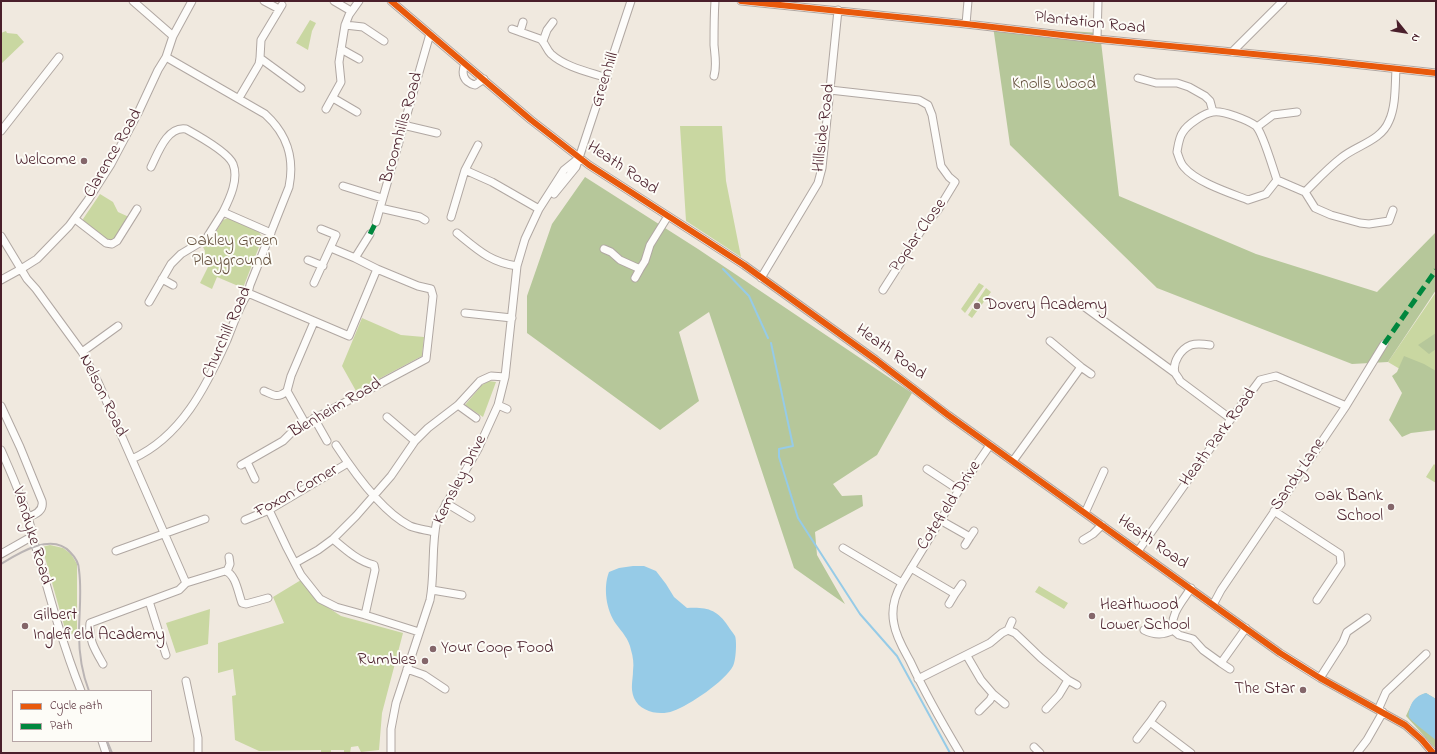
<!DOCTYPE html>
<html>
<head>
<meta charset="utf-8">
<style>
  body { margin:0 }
  #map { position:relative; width:1437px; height:754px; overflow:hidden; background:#f0e9df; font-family:"Indie Flower",sans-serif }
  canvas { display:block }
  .frame { position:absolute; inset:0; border:2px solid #4a1f2b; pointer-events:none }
  .legend { position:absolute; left:12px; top:690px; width:140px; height:52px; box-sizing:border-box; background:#fdfcf7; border:1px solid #b5a4a5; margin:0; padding:5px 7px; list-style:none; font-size:12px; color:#4a1f2b }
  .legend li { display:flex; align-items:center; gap:8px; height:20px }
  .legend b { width:20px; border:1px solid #b5a4a5 }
  .north { position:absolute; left:1385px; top:12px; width:40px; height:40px; -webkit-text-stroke:3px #fdfcf7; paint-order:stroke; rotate:120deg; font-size:11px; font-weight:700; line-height:16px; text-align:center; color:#4a1f2b }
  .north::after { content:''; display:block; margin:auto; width:14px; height:18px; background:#4a1f2b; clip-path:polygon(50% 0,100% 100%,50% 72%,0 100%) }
</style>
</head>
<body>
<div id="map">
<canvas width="1437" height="754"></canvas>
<div class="frame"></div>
<ul class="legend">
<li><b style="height:5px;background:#e8590c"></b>Cycle path</li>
<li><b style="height:5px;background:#00873e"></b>Path</li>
</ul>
<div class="north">N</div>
</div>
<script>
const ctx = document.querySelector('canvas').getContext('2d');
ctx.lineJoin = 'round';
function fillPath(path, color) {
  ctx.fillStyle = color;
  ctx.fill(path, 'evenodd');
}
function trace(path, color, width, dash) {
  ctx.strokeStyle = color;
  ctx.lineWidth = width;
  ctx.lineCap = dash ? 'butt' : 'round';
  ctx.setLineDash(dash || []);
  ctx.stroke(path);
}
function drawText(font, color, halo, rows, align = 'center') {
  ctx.font = font + ' "Indie Flower",sans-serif';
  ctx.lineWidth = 4;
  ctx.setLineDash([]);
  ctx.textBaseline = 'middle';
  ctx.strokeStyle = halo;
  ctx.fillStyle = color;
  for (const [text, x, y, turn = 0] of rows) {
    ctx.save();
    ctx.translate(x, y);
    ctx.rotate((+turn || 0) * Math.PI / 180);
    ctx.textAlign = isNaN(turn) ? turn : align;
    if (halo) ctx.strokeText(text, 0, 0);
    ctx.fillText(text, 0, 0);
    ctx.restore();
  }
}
const green = new Path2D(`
  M310,20L316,23L312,31L308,50L296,43Z
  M6,31L7,33L17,34L24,42L1,64V33Z
  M680,126H722L726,181L741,257L686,221Z
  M100,194L113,202L118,212L129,217L116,239L107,241L84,222L83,219Z
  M228,218L258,231L261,235L262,239L243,288L217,277L212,289L200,283L210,263L203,259L205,251L203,247L213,237L223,220Z
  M979,283L984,286L965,313L961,309Z
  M986,288L991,292L972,318L968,315Z
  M1436,292V394L1432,388L1388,362Z
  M362,318L401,335L424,337L422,356L356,391L342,366Z
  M489,381L496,382L483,417L465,405L482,385Z
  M1434,464L1436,466V483L1426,477Z
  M50,545L63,548L71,554L77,564V632L67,636L42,547Z
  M301,580L318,601L341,616L403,633L382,713L379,750L361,752L358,746L351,747L350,753H344V750H331V753H321V750L259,751L235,740L232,696L236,695L233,669L218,673V643L284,623L273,597Z
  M1039,586L1068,603L1064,609L1035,592Z
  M210,609L208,644L176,653L166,623Z`);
const forest = new Path2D(`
  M993,26L1100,33L1119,196L1256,254L1377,292L1436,232V290L1388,362L1352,364L1157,288L1010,145Z
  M585,177L698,249L912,393L877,455L833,484L842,496L862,495L863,506L815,532L817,555L845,604L794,568L709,312L679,332L699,401L660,430L527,333V296L552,224Z
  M1436,333V349L1429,354L1418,345Z
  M1404,356L1424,364L1436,371V430L1411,433L1402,437L1389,420L1402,393L1392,376L1397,372Z
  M1426,693L1436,699V749L1406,716C1411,706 1413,697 1426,693Z`);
const water = new Path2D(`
  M633,566H644L656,571L666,584L674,597L687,608C706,607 717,609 728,626C730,629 733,633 735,636C737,641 736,661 733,666C725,681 690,705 673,711C660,716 640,712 634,698C630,688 633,680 633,671C634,663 633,657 631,650C629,639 622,632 616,624C606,610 603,587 609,572L619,568Z
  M1426,693L1436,699V740C1431,736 1411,721 1409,717C1408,713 1410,708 1411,705C1414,698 1419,695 1426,693Z`);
const stream = new Path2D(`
  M723,269L749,296L768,338
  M771,343L793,446L779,449V457L798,518L860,614L897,656L950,753`);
const minor = new Path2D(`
  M133,1L173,36
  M264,1L279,9
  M334,1L351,11
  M391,1L531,120L589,165L744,265L876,360L948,415L1280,653L1320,678L1405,725L1422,740L1433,753
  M741,1L966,24L1097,39L1316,60L1436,73
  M966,24L968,1
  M345,25L363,27L384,41
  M512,29L540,39C545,42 546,49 551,54C565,67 589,72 607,78
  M520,32L523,22
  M1097,39L1098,1
  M543,41L547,30L553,22
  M341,49L359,59
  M1232,52L1283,1
  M260,58L301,88
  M465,64C461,73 463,82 475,85L484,79
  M714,76C717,66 715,56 714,45C714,30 714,16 715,1
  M1138,78L1156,83H1177L1189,87L1205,96L1210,101L1213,112
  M830,90L919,100L928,105L932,115L941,166L949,177L955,182L938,210L924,226L883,290
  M239,98L259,64L260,58L261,40L282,5
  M333,98L357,112
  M326,109L341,82L339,62L345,25L349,15L359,1
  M403,125L437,133
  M1257,127L1273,115L1297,112
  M1,131L59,57
  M151,167C158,153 167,126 186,129C197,135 228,152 233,164C239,179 230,198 223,212L271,233
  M465,170L478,145
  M1277,180C1273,169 1263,133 1256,126C1248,120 1222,110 1213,112C1204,113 1187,125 1183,132C1179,137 1178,146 1177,152C1179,157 1180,163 1184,167C1196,182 1230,193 1248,200L1266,194L1277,180L1305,192C1317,180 1328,168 1341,158C1357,145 1381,141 1389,121C1396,106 1395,85 1396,69
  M343,186L382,198
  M1305,192L1315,208L1331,215L1360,223L1369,224L1389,221L1393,210
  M554,194L576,167L631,1
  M380,208L420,217L425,220
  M451,217L465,170L492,182L539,209
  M75,219L106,243L112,244L117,241L137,209
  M376,222L430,34
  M457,233C478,250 490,262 517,266
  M1,236L27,279L36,289L82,352L98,382L186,583
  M604,249L611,252L620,260L640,269L645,261L650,245L668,216
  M355,258L370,234
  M308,260L323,266
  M635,278L640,269
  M761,278L818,183L822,168L838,10
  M162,279L173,285
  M1,280L21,269L37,259L69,226L88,200L111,164L138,113L158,70L166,57L173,36L192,1
  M314,283L336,235L321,229
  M248,293L349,336L377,269L355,258L331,248
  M149,302L171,264L181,254L206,239L223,212
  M1082,305L1175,373
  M465,313L512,318
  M1210,345C1204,344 1197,343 1191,345C1181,349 1172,362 1175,373C1176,375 1179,378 1180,381L1231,419
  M82,352L118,326
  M1081,367L1091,374
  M264,391C274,395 277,399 287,391
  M458,405L476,418
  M498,405L507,409
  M1,406L20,447L42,501C44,511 35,515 27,517
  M387,417L415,441
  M314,418L327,441
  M305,423L287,391L291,376L314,322
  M336,445C353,471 382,512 410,526C417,529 427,530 434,532
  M1,450C12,475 24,501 31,528C31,531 30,534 31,537C32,541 36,546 37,551C50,598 63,646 81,691
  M132,459C181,437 206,387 227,340C233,325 239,307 248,293L250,285L289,187C295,157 287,134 265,114L166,57
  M1013,461L1081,367L1050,341
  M247,462L255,479
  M241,465L283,441L295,429L426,359L433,296L431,289L418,286L377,269
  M927,469L959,490
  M446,503L471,518
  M269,510L287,548L301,575L320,599L336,607L365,615L419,632
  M1274,511L1340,554L1341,564L1317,600
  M1085,513L1104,471
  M245,520L269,510L348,463
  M940,520L970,537L974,531
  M333,539C346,550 358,561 374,565L375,570L365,615
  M1083,540L1093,534L1102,525
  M965,545L970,537
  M843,548L902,583
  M116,551L205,519
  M1138,551L1231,419L1260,380L1276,376L1346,406
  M1,554L31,537
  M295,563L318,550L333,539L356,516L391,476L415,441L428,428L458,405L480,381L491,376L505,377
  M911,568L955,594L962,584
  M227,571L230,564L229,557
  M1191,588C1182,602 1170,614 1173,630L1179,635L1193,639L1203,650L1221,663L1246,628
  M432,590L462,595
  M149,601L166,655
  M949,604L955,594
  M1213,605L1221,590L1346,406L1384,344
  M1008,630L1012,621
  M1144,630C1154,635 1163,636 1173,630
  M967,656L981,680L993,694L990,700L979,711
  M1221,663L1230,669
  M103,664C95,650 88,639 90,623L179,590L186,583L225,571C236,574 238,593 242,603L246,604L268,598
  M407,669L424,675L445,689
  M1320,678L1343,642L1347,632L1367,618
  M918,679L990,643L1002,633L1008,630L1015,633L1041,658L1068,680L1059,695L1046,709
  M1068,680L1077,685
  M186,681L198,738V753
  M993,694L1005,704
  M1378,710L1386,692L1426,654
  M1150,722L1162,705
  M1137,739L1150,722L1191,753
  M102,741L106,753
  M1034,747L1040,753
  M391,753V729L396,703L430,600C435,573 431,546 437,520L478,449L498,405L505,377L517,266L525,239L539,209L564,170L579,158
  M960,753C942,723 925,693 910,661C904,650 896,637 894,624C891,610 895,595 902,583L959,490L990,445
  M1357,753L1367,740L1383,712`);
const rail = new Path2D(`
  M1,564C19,553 52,532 70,552C75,557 79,563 79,570C82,591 79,613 79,634C79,654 82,673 89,691
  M107,741L112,753`);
const quiet = new Path2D(`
  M370,234L376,222
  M1384,344L1436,270`);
const cycleway = new Path2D(`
  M391,1L531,120L589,165L744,265L876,360L948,415L1280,653L1320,678L1405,725L1422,740L1433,753
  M741,1L966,24L1097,39L1316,60L1436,73`);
const markers = [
  [84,161,4,"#84666a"],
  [977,306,4,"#84666a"],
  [1391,507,4,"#84666a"],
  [1092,616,4,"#84666a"],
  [25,626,4,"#84666a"],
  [433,649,4,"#84666a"],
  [425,661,4,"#84666a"],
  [1303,690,4,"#84666a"]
];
const streetNames = [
  ["Plantation Road",1090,24,6],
  ["Greenhill",606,80,-72],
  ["Broomhills Road",403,128,-74],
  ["Hillside Road",825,128,-83],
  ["Clarence Road",114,154,-60],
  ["Heath Road",622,169,34],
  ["Poplar Close",919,236,-55],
  ["Churchill Road",228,333,-66],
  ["Heath Road",890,353,36],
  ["Nelson Road",102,396,64],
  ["Blenheim Road",336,409,-30],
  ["Heath Park Road",1219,438,-54],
  ["Sandy Lane",1299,475,-56],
  ["Kemsley Drive",461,480,-63],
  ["Foxon Corner",297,492,-29],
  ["Cotefield Drive",950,506,-57],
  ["Vandyke Road",31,536,73],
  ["Heath Road",1152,543,35]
];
const parkNames = [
  ["Knolls Wood",1054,85],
  ["Oakley Green",232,242],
  ["Playground",232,262]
];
const poiNames = [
  ["Welcome",76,161],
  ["Dovery Academy",985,306,"left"],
  ["Oak Bank",1383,497],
  ["School",1383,517],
  ["Heathwood",1100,606,"left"],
  ["Lower School",1100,626,"left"],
  ["Gilbert",33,616,"left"],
  ["Inglefield Academy",33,636,"left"],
  ["Your Coop Food",441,649,"left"],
  ["Rumbles",417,661],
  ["The Star",1295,690]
];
fillPath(green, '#c9d7a1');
fillPath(forest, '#b6c79a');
fillPath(water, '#96cbe7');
trace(stream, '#96cbe7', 2);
trace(minor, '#b0a7a2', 9);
trace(minor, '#fdfcfa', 7);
trace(rail, '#bab4b4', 2);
trace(quiet, '#00873e', 5, [10, 5]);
trace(cycleway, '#e8590c', 6);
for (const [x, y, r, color] of markers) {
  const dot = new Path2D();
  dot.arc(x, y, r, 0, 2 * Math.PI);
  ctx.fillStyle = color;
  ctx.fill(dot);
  trace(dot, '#fdfcf7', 1.5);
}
drawText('17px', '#4a1f2b', '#fdfcf7', streetNames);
drawText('17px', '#66523f', '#fdfcf7', parkNames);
drawText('17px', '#4a1f2b', '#fdfcf7', poiNames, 'right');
</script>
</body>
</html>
